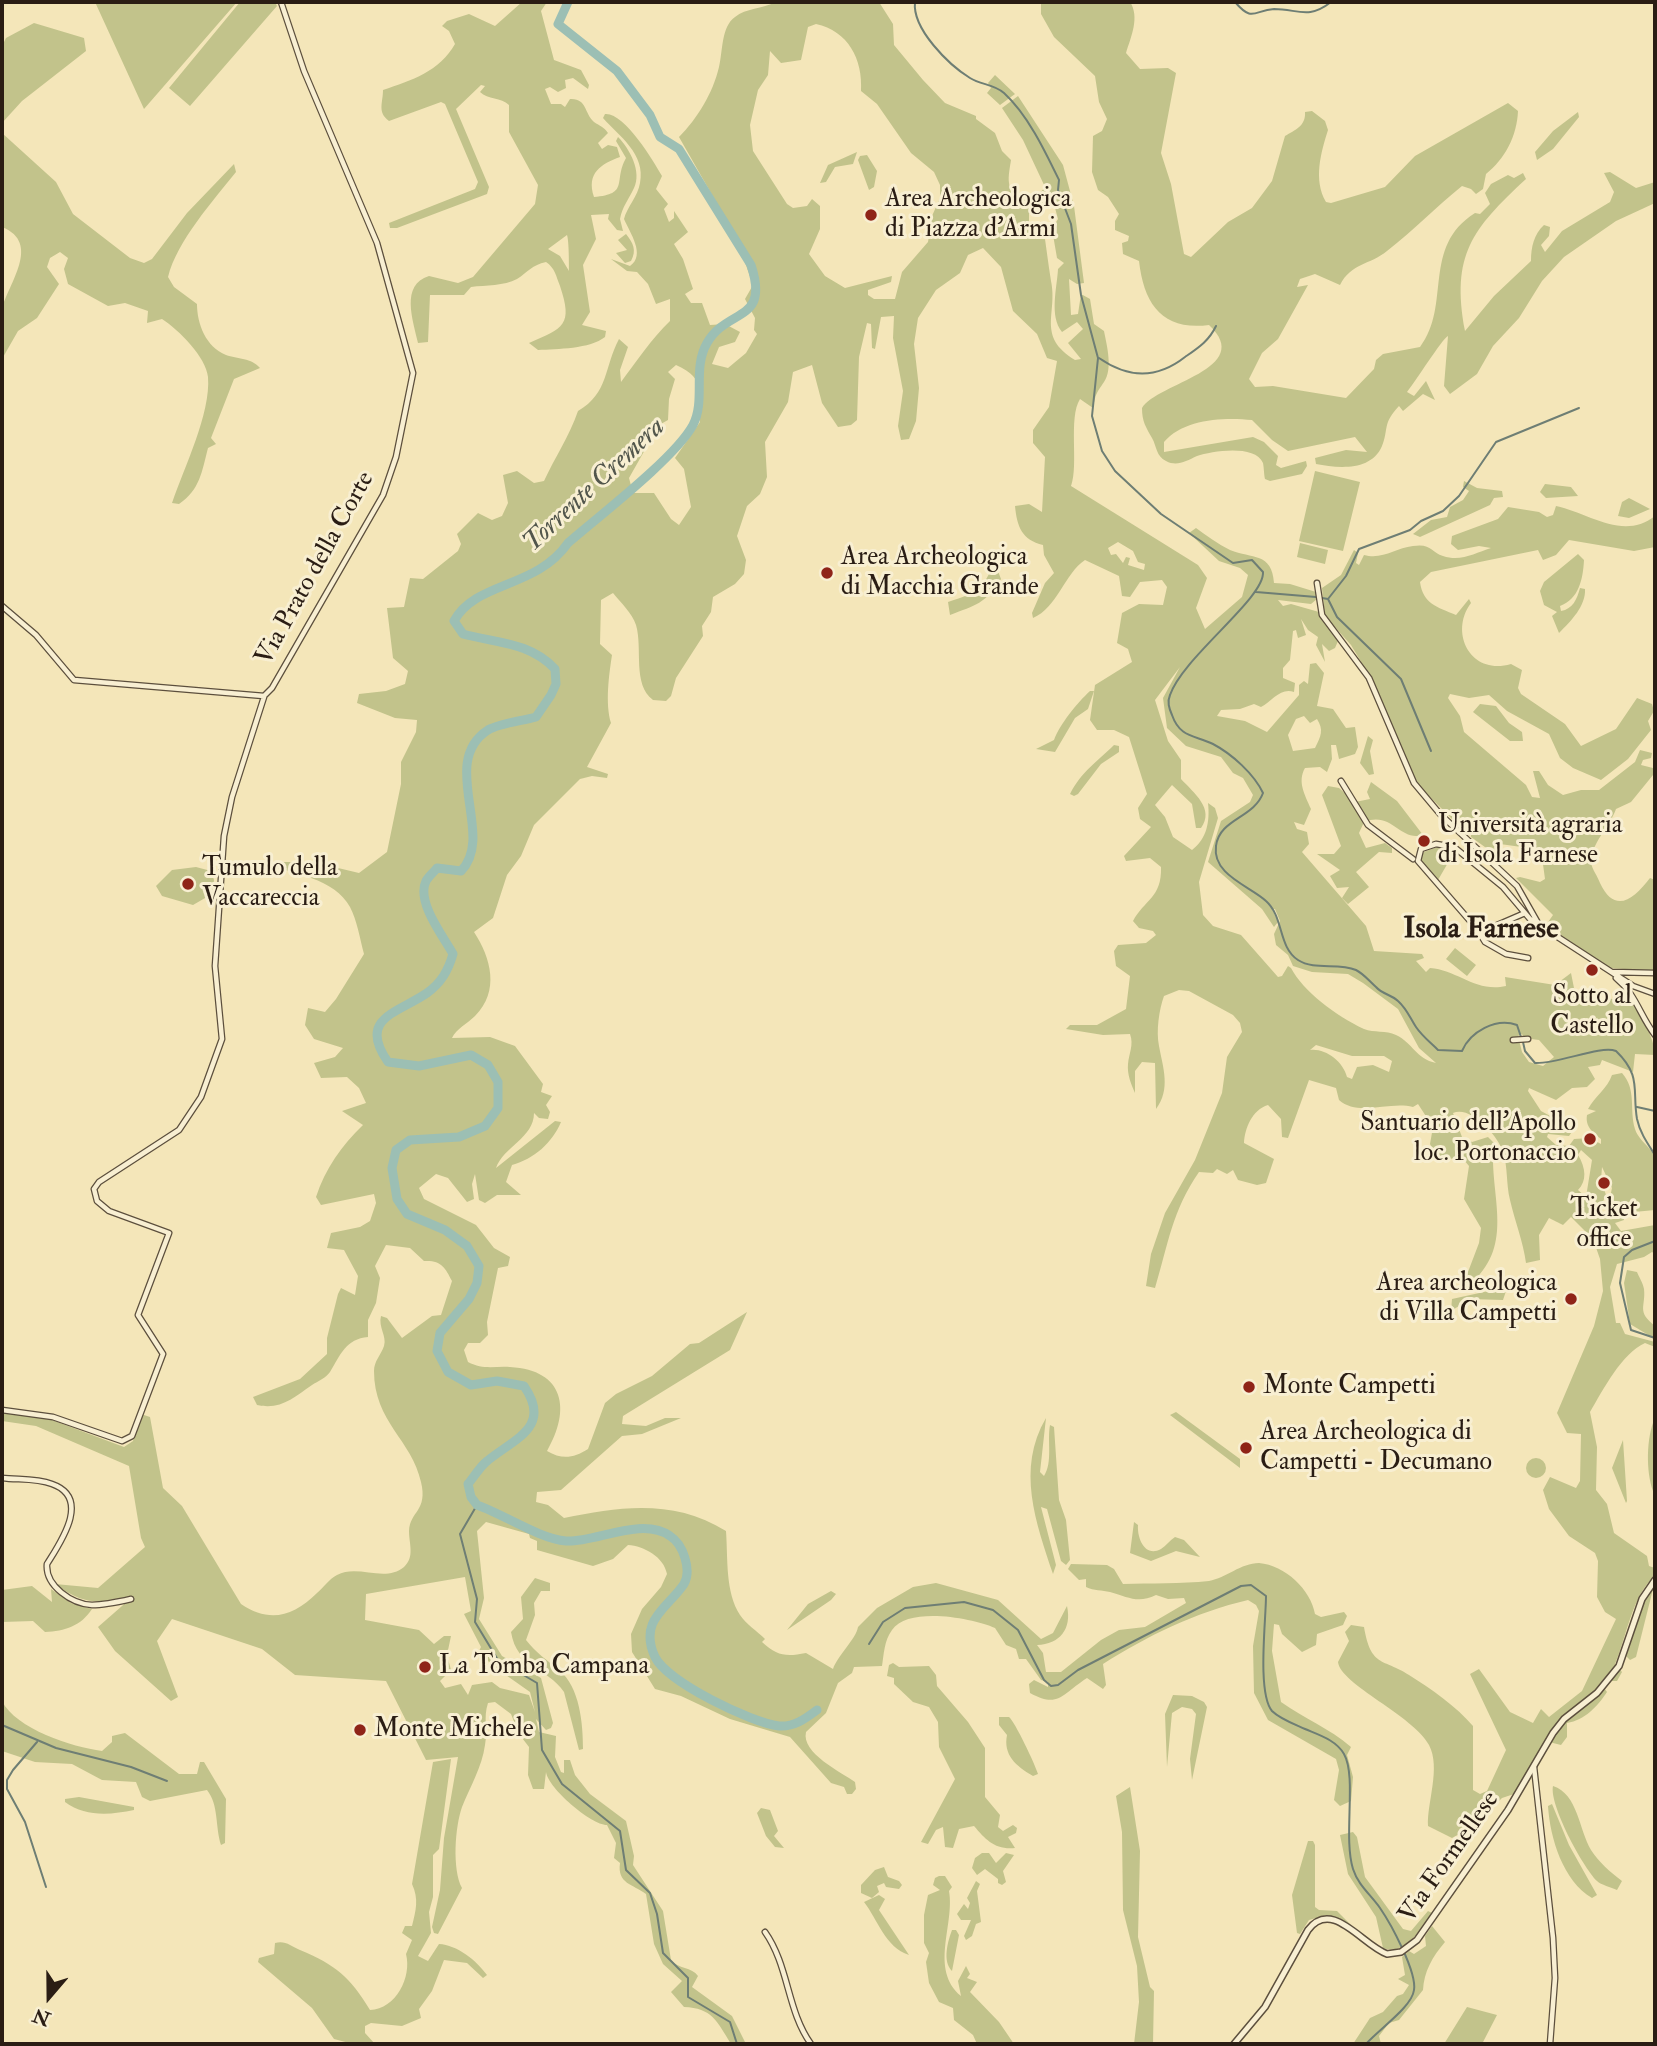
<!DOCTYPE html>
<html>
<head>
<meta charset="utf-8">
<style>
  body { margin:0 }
  #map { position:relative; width:1657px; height:2046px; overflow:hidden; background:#f4e6b9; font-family:"IM FELL Double Pica",serif }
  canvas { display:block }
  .frame { position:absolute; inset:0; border:4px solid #2a1d14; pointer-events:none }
  .north { position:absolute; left:14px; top:1962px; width:70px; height:70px; -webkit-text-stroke:5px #f8efd2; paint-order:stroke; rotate:200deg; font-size:19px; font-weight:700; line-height:28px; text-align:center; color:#2a1d14 }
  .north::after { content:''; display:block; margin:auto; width:24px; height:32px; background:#2a1d14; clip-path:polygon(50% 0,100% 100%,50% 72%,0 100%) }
</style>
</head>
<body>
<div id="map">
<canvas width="1657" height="2046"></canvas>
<div class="frame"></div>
<div class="north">N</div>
</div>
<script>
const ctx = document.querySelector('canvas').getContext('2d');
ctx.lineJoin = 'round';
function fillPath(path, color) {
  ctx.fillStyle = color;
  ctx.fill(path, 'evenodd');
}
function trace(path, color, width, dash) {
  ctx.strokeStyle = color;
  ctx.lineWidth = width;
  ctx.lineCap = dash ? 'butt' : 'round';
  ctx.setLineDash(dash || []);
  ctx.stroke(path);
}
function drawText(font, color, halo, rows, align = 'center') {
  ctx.font = font + ' "IM FELL Double Pica",serif';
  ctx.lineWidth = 6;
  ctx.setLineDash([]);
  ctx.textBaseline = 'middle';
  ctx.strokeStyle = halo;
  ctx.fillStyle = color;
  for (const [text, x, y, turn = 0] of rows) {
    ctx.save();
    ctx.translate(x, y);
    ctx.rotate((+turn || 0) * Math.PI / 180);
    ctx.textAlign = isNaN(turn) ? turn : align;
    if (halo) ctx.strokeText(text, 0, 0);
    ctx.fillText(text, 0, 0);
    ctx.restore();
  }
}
const green = new Path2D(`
  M95,2H237L144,109Z
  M240,2H275L277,6L190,106L169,88Z
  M522,2H547L541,11L554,60L581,70L589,85L588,89L573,78L565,80L566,88L558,92L550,87L545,89L551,104H561L565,107L570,99C587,98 584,113 594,122C600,126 604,127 608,133L598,143L602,149L608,145L617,147L620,157C601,164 586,173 594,197C630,194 613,181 626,158L616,141L618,137C630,149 642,172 634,188C629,199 622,207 620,219L623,231L617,230L608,219L609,214L591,215L596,239L583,265L590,312L582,325L606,331L605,337C590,349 557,349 538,350L529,343C564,328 573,325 560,286C556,276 555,268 546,262C532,265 528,272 517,279C504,286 486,285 471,287L464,295H430L428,342L418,343C413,320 400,285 429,276L458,283L473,277L535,204L538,185L509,132V105C501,97 488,100 480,92L485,86L481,85L456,109L489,187L487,194L397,228H390L389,223L475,189L478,182L445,104L441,102L389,121C377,112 383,103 383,90C412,80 439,72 455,44L449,31L442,26L447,21L469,14L495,26ZM567,235C569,241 569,264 569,271L560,256L548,249Z
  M776,2H879L893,24L894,45L923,80L945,103L976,116V119L995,133L1002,151L1011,160C1010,167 1008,176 1009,183C1011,208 1035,201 1045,187L1023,140L1002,108L1018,96L1063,165L1074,206L1084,283L1077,284L1069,279L1071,315L1078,314L1081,294L1090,299L1094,324L1104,331C1107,346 1113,369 1104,382C1096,394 1096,393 1093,408L1080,399C1068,418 1079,465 1071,486L1198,565L1207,578L1196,608L1205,629L1242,597L1248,575L1240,568L1219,561L1189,533L1196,528C1207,536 1218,544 1230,550C1252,559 1272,552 1274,583L1290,584L1316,592L1317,599L1311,604L1278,600L1283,606L1291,604L1319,612L1338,641L1335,648L1329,651L1322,644L1325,662L1316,645L1318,637L1308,630L1301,619L1306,635L1298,638L1296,630L1293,631L1290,660L1283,668V678L1295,683L1294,692C1281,687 1272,701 1261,707L1254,704L1240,709L1221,710L1217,716L1245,721L1267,732L1299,695V685L1304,681L1308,684L1310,664L1316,663L1324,673L1317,706L1333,709L1346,728L1355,727L1358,747L1355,754L1339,759L1336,745H1331L1332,759L1327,772L1320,767L1305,768C1297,782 1305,795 1311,809L1304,825L1294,822L1297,829L1307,832L1309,844L1302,852L1366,926L1374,951L1422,954L1424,958L1416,961L1426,972L1430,968C1458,970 1476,993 1506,986L1505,977L1555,985L1571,973L1574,988L1588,997L1626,1000L1631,996C1639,1013 1655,1038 1655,1055L1635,1054L1633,1072L1602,1060L1600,1065L1588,1067L1595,1079L1587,1087L1572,1088L1556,1100L1529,1088L1528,1091L1541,1111L1574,1129L1569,1136L1548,1134L1547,1137L1556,1145L1569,1146L1574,1139L1590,1138L1601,1144V1139C1593,1132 1585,1127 1587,1115L1596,1111L1588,1109C1595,1096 1607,1089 1612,1075L1622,1073C1637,1090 1629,1109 1635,1129C1637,1137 1647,1145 1652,1152L1655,1150V1210L1623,1213L1624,1220L1615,1223L1621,1231L1655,1225V1254L1652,1252L1644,1257L1617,1264L1610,1287L1616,1323H1620L1625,1334L1655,1342V1347L1645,1343C1622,1353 1603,1390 1590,1412L1597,1447L1596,1490L1607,1504L1614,1533L1647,1556L1649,1566L1655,1568V1576C1632,1595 1627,1636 1615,1664L1622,1672L1617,1681H1605L1602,1685L1607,1692C1597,1707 1585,1720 1567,1723V1737L1561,1745L1545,1741L1514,1794L1502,1798L1474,1826L1452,1838L1428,1826C1427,1802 1441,1768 1429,1745C1414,1716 1340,1684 1338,1662L1349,1641L1345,1632L1351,1625L1364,1627C1371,1668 1383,1658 1409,1675C1430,1688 1457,1707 1473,1726V1790L1480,1794L1487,1791L1506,1750L1470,1674L1479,1669L1510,1712L1533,1723L1541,1709L1549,1717L1582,1691L1616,1619L1605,1612L1597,1597L1598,1561L1595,1553L1569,1536L1549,1509L1543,1490L1550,1477L1576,1488L1580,1481L1581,1434L1567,1433L1557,1413L1594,1326L1603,1291L1600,1259L1593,1239L1571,1217L1563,1225L1549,1218L1539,1235L1540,1260L1526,1263C1523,1241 1515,1222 1510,1200C1506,1184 1508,1167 1503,1152C1498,1135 1470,1105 1453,1113L1462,1137L1472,1142L1488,1137L1494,1143C1488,1188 1513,1236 1480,1274C1474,1281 1468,1290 1460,1293L1479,1243L1481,1228L1464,1199L1469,1166L1464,1160L1436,1157L1430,1144L1433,1127L1418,1104L1413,1107C1389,1101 1358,1117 1339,1100L1336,1088L1309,1080L1288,1138L1282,1137L1281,1119L1268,1105C1252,1110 1245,1128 1244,1143L1274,1159L1266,1183L1257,1185L1238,1180L1233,1170L1227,1174L1217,1169L1213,1173L1199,1172C1172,1211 1168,1245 1155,1288L1146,1286L1151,1254L1165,1213L1195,1160L1222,1093L1227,1057L1242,1032L1240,1023L1233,1015L1189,991L1179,990L1164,996C1159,1010 1156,1031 1159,1046C1163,1068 1171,1089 1156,1109L1155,1063L1142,1062L1135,1071V1093C1131,1084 1127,1074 1128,1064C1129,1053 1134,1045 1130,1034L1103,1035L1066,1029L1070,1025H1097L1126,1009L1130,976L1116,966L1114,951L1118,945L1146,943L1156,935L1153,931L1139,928L1133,921C1144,900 1162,898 1161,867L1150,858L1126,861L1124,856L1151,827L1140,819L1138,808L1147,794L1129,737L1114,730H1097L1090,720L1095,685L1132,662L1128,649L1117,643L1122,613L1139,604L1163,605L1167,587L1162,580L1140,582L1130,597L1122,596L1119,576L1085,560C1065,573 1057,608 1033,618L1032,613L1045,583L1054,573L1044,555L1043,545C1022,540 1017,527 1015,506L1029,504L1042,512L1045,457L1033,443V430L1049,407L1057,361L1047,358L1037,334L1013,311L1001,267L983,248L968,255L960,273L936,290L918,318L914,344L919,388L916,421L909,439L901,440L898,426L903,391L893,338L894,316L881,317L875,349L872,348L871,324L867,323L859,357L857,420L851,425L838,427L822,403L812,365L793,372L788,402L765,442L767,477L760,494L747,506L737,536L746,560L744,574L735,584L713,597L711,612L702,626L703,636L676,678L671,696L666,701L653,700C632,684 643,649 636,625C632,613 621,603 613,593L601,600L600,644L612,655C609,675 605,703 611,723L587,767L608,774L607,778L592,776L580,779L534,825L521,856L507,875L493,918L474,932C491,958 500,991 475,1016C468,1023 456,1029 452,1038L490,1037L515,1046L543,1084L541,1092L552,1096L546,1105L550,1112L548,1119L539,1118L534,1113C534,1138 503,1147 496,1168L555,1121L561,1122C552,1143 534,1159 512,1165L506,1182L521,1195H497L485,1203L479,1200L475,1174L472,1184L474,1199L467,1202L448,1178L436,1174L419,1188L424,1199L476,1225L494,1248L510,1257L508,1266L498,1268L487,1322L488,1335L480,1343H468L464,1350L468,1362C483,1370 494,1366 510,1367C565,1370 571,1410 547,1451C562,1460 574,1458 588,1449L605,1403L616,1394L652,1376L690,1344L699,1343L747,1312L730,1350L623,1416L622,1424L646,1426L665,1418H681L642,1434L622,1436L561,1490L537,1492L536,1502L548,1505L564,1518C621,1506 675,1499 726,1531C728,1558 725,1592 740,1615C746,1624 757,1631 765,1639L762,1642C777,1656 786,1657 806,1653L833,1669C838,1655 856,1639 858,1627L877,1608L913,1587L936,1583L998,1600L1041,1639L1053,1633L1067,1606C1072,1629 1060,1644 1037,1645L1043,1653L1046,1672H1061L1101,1640L1119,1630L1145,1627L1186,1603L1184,1598L1168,1599L1156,1595C1138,1604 1128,1597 1110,1592C1102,1590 1094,1591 1086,1587V1579L1079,1580L1068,1569L1071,1564L1107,1565L1114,1569L1123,1584C1151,1583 1181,1584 1209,1581C1226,1578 1241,1563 1259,1563C1285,1565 1311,1590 1315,1614L1321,1617L1344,1612L1347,1616L1343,1625L1317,1634L1316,1645L1302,1652L1282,1634L1279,1625L1274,1624L1272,1651L1281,1702C1305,1719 1329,1728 1351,1747L1347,1755L1353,1777L1351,1801L1340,1806L1334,1800L1339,1770L1336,1759L1268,1720L1254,1693L1253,1646L1259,1611L1256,1605L1248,1600C1196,1612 1147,1636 1103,1664L1106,1685L1103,1689L1087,1678C1062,1694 1059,1709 1030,1693L1029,1684L1034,1680L1048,1687V1682L1041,1680L1026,1659H1019L1016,1649L1006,1645L995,1628C973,1618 908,1606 892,1630C884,1641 884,1654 882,1666L854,1667L852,1673L838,1683L826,1713L806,1732C801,1753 841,1772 855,1782L856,1789L852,1794H847L844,1787L831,1783L790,1737L730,1719L681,1696L655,1689L632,1652L631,1634L642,1609L661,1587L667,1574C664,1557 644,1546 628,1545L613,1559L593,1566L537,1550V1541L530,1538L529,1534L486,1522L477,1531L484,1598L479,1619L502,1656L541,1678L553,1723L551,1728L546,1730L536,1719L539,1732L556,1736L555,1757L561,1772L564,1773V1760H570L575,1775L590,1794L626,1821L634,1856L633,1865L663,1911L671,1960C678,1969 692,1967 698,1976L692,1987L732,2016L746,2044H731C717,2021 712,2008 684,2007L671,1992L682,1981L663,1964L654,1944L646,1894C633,1884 617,1884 620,1863L614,1858L616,1843L607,1825C591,1825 548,1788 546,1772L544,1789H533L528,1775L529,1747L519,1734L511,1714L495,1702L488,1703C483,1718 488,1729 485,1745C482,1767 470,1787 462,1807C455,1827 452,1869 462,1888L438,1934L434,1933L432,1927L440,1890L444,1838L458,1757L426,1760L386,1681L295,1675L262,1649L172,1619L157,1641L178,1697L171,1701L115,1651L98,1627L130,1599C96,1603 84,1605 55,1584L98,1588L145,1547L141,1538L129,1466L36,1426L2,1421V1412L52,1420L124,1447L133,1441L141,1414L150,1417L163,1488L182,1506L241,1604C269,1623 293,1617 317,1593C323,1588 329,1579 337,1575C358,1564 385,1583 404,1567C415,1557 409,1544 409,1531C410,1511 428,1511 421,1482C412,1440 374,1422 374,1371C374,1361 381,1355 384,1346C387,1336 378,1327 381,1316L387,1318L402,1338L432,1316L441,1315L452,1281C445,1267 441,1260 424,1261L410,1248L386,1245L375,1266L380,1278L376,1303L368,1320V1337C346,1339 341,1354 330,1372C326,1378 318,1381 312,1385C293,1398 281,1410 257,1405L253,1397L300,1379L327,1354V1338L338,1294L341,1288L355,1295L358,1276L344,1250L327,1248L331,1233L360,1227L370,1221L376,1203L374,1194L321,1205L316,1197C325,1169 342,1145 363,1125L342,1111L366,1103L359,1088L347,1077L321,1078L314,1063L335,1057L343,1048L314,1039L305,1025L308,1008L325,1012L336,999L364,954C360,939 357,920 350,907C335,879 292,872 264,865L268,862H313L359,873L387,852L401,784V762L416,732L417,720L395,718L357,703L359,694L386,691L405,684L408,671L393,658L387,608L404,607L410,578L423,579L458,551L461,544L457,534L478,513L492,520L502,516L508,503L503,475L517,471L534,483L544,481C555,457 569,437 578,411C609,393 604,367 619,339L628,347L620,370L621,382C636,362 652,338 670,321V299L656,304L648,284L637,272L627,271L611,259L630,266C646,255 630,233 624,219C627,207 638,196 640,183C646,154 619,136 603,118L605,114C624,112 653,160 662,176L656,189L668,204L664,209L669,222L674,218V211L688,232L674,244L683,259L693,289L685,294L691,303H702L710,325L725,324L740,332L735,342L719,347L712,364L728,368L746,353L757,334L754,330L755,318L745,299L753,285L736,237L679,137C697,119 713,93 719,67C723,51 721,27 735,17C746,8 762,9 776,2ZM816,24C848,31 863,59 861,91L877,104L911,153L934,172L940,185V198L932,216L928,242L902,272L895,299H874L868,295V290L891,282L892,276L845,288L825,276L809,254L820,229V206L812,199L807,206L793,208L787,204L753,151L750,125L758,90L768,75L770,51L781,63L801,60L808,27ZM1049,196L1052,197L1058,219L1052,229L1057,258L1064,263L1058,269C1057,288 1049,316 1062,332L1077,322L1083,329L1068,343L1081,359L1075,360C1036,336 1058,314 1051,281C1048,263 1046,244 1043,226L1029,222V214L1042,211ZM676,365C709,380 695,392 700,422L675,458L684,469L691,507L679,525L671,519L654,493H633L629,478L659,425L668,420L669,399L675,379L668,372ZM1118,542L1133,551L1138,562L1145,564L1144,570L1128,565L1130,558L1126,557L1123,563L1116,554L1111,555L1108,548ZM1180,667L1163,698L1167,728L1186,746L1221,757L1233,773L1243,778L1253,795L1250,802L1221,821L1208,862L1262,909L1274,927L1278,922L1272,909H1275L1280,921L1274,934L1276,945L1288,955L1293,966L1312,972L1348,974L1363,983L1398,1009L1419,1048L1436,1063C1416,1059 1413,1043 1396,1035C1386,1030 1374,1033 1364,1029C1336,1016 1303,991 1291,968L1288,966L1282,976L1278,977L1241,935L1213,926L1203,915L1199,882L1218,818L1215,808L1208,803C1210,821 1207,839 1192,850L1173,837L1165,817L1155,805L1172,785L1192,804L1196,828H1201C1215,809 1194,793 1181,779V760L1168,741L1155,700ZM1304,716L1310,723L1317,719C1324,730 1321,736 1315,748L1293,751L1288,735L1296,719ZM1522,1034L1524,1038L1539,1040L1554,1057L1543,1066L1529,1062L1522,1052L1518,1036ZM1316,1045L1352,1056H1384L1392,1061L1389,1072L1373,1065L1357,1067L1352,1079L1347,1077C1343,1061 1325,1048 1310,1050ZM1581,1150L1592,1160L1586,1197L1578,1190C1587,1181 1586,1168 1578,1155ZM1602,1167L1612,1188L1610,1197L1615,1205L1608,1204L1609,1217L1599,1210L1606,1195L1601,1180ZM465,1577L471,1611L464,1614L481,1647L478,1653L480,1660L486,1658L495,1670L502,1669L503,1673L530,1692L535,1712L529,1695L500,1688L492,1682L472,1685L468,1695L461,1684L445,1688L440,1681L451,1670L447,1655L451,1636H444L434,1644L419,1630L365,1620L366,1594Z
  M1041,2H1130C1140,17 1131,37 1126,53L1140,69L1168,68L1176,73L1161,153L1171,184L1184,254L1191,257L1228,222L1252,208L1272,181L1285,136C1295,130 1306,126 1305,112L1312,111L1325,121L1328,130C1321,152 1313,180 1326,202L1331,203L1385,187L1415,156L1508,103L1518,111C1517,136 1505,159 1486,174L1483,189L1476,194L1471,189L1462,186C1436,207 1414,230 1387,251C1370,265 1351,263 1340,285L1315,274L1300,279L1297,287L1308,285L1278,339L1262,353L1249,379L1255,387L1273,386L1346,398L1374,369L1376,360L1383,354L1420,347C1452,305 1421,247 1475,213L1480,214L1490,204L1485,193L1491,184L1508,175L1514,178L1523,173L1526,179C1472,229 1451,255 1465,331L1494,296L1531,261C1531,247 1534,234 1544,225L1550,227L1549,236L1541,245L1545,252L1562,231L1610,202L1614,192L1604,173L1610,172L1636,188L1655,182V203L1616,221L1564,257L1542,281L1519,318L1493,346L1477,374L1450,394L1444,386L1448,336C1442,339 1416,381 1407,392L1414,396L1426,381L1435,400L1423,394L1403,411L1399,406C1382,424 1389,429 1382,446C1371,472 1337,468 1316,464L1315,458L1346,450L1367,452L1355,437L1288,451L1272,440L1252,420C1224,417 1183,419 1164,442V452L1253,437L1264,442L1278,456L1276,465L1281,468L1306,461L1307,466L1302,474L1270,481L1265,479C1264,475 1264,468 1263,463C1255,444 1212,451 1197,456C1186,461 1177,467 1166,461C1156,456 1157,447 1152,438C1146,427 1142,422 1142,408C1157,383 1256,369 1209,325C1163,331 1144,305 1139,261L1123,254L1122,243L1128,241L1129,236L1115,230V221L1119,214L1108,197L1098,190L1092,172L1093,136L1102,131L1107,119L1099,102L1095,76L1054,37L1041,14Z
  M34,23L84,38L86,51L22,101L2,123V46L6,38Z
  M995,75L1015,94L1000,105L987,93L991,88L988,83Z
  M1578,112L1579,117L1553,149L1537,160L1535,152L1553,131Z
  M2,133L56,182L73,214L130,258L144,263L152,259L187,213L234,164L236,172C213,201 177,241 168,277L174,287L197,304C197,324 206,347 226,355C237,359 252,358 260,368L234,379L211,438L216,444L208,448C202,471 200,490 179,504L172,503C184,468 211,413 208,377C206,357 179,330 162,319L147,323L148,311L125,303L108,306L68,284L64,269L68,258L60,252L50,258L47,267L59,284L37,318L18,331L2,359C2,343 0,324 2,309C8,284 42,243 2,227Z
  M857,152L853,164L835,167L826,182L820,183L828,165Z
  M867,155L877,171L874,187L869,190L858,160L860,156Z
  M626,234C633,243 637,250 631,261L625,263L616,253L627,250L618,240Z
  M1315,471L1360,482L1343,551L1299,541Z
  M1464,481L1477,488L1502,491L1503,497L1494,498L1490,505L1420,537L1413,534L1431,520L1447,517L1450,507L1463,500L1469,491L1463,487Z
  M1545,484L1571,487L1578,496L1546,498L1540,492Z
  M1629,498L1650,509L1629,518L1618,516L1622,502Z
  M1556,506C1589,513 1623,541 1655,516V547L1634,551L1569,540L1556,555L1543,560L1538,550L1431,572L1420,582C1423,604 1437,607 1456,615L1469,599L1471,603C1449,632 1470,676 1511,664L1522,670L1518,688L1521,694L1565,724L1581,746L1616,729L1637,698L1652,704L1654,711L1648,721L1651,730L1628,759L1601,780L1573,768L1560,758L1549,734L1507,711L1489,695L1469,698L1450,694L1448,698L1460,716L1464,732L1526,785L1532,797L1540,798L1533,771H1539L1548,785L1563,795L1581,790H1599L1635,762L1640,750L1652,753L1651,758L1643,760L1641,765L1653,768V775L1631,802L1616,809C1610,826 1590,845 1591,863C1592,869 1598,877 1600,883C1615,915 1634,899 1650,878L1655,880L1654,971L1610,968L1546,925L1553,915L1516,878L1520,877L1540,882L1545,879L1542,857L1536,849L1500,844L1498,847L1505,857L1498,860L1496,855L1471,837V825L1457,824L1414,781L1372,680L1351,645L1325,616L1322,588L1341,575L1354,550L1358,553L1356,563L1359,565L1364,555C1383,560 1395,548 1413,546C1431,543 1431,552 1443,556C1461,562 1475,553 1491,548L1479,546L1458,550L1451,544L1452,536L1498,519L1508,507L1539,512L1547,517L1553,515Z
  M1300,543L1328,550L1325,564L1297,557Z
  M1578,554L1584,560C1583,579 1579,599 1560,606L1561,611C1573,609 1577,599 1580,588L1585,589C1586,606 1571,621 1559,633L1552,616L1557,612L1544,605L1540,591L1544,582Z
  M994,561L1001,579C985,604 976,605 950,615L948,602C977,592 983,592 994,561Z
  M1090,691H1094L1088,709L1075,718L1055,752L1036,749L1054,740C1060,724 1077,703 1090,691Z
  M1480,704L1496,706L1509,723L1522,732L1523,741H1510L1473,712Z
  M1368,736L1373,740L1370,751L1374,774L1369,775L1360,763Z
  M1114,745L1119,746V752L1101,764L1078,794L1074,796L1070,794C1081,772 1098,761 1114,745Z
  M1371,782L1397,801L1423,835C1399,842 1393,811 1364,822L1359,833L1366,848L1385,843L1392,848V853L1379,852L1356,872L1369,887L1348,904L1342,898L1349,887L1337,888L1330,876L1340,870L1317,854H1334L1341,846L1322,795L1328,786L1339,788L1355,802L1370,799L1367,792Z
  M1440,846L1456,849L1438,880L1419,859L1424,852Z
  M196,867L211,871L214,880L212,894L193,905L162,896L156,886L172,870Z
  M1455,948L1476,965L1467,976L1446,959Z
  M1627,1270L1637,1272C1639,1277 1643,1283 1644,1289C1646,1307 1636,1311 1655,1326V1339L1630,1324L1624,1283Z
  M1502,1288L1506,1291L1503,1300L1470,1299L1451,1311L1452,1299Z
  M1176,1412L1240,1459V1468L1170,1415Z
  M1046,1418L1040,1472L1044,1476C1053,1462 1047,1441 1050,1425L1054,1427L1059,1500L1066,1520L1070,1560L1066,1565L1061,1561L1047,1509L1041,1507L1056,1565L1053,1574C1036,1523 1016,1469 1046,1418Z
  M1655,1418L1653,1491C1646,1472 1646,1437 1655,1418Z
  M1623,1440L1627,1501L1626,1503L1612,1468Z
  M1526 1468a10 10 0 1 1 20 0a10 10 0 1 1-20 0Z
  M1134,1522L1138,1525C1137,1538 1145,1558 1161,1549C1166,1546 1170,1540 1175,1537L1184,1540L1200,1557L1176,1551L1151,1561L1130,1553Z
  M535,1578L550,1583V1591H541L534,1603L535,1615L526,1640C536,1653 547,1660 559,1670C580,1687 583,1724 583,1749L579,1750L564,1692C547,1667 517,1668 511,1632L523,1619L521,1597Z
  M1655,1581L1636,1657L1630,1660L1626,1656L1648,1590Z
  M32,1586L52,1602L51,1589L71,1603L92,1609C81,1626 65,1631 45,1632L33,1621L2,1622V1590Z
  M831,1591L836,1594L831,1600L787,1630L808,1604Z
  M893,1663L899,1667L929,1666L936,1675L937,1686L968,1722L985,1748V1797L1000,1815L998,1827L1003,1831L1013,1825L1017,1828L1016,1833L1008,1837L1015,1848C995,1850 986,1840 974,1826L959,1829L953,1848L945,1847L943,1827L936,1830L928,1844L921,1842L955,1779L939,1747L938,1722L929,1707L913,1702L894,1684V1678L887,1676L889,1665Z
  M1173,1695L1192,1696L1204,1702L1207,1707L1192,1780L1190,1759L1196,1714L1192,1709L1182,1707L1172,1713L1167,1767L1165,1714Z
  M2,1701C16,1729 72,1747 102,1751L112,1742V1736L125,1733L179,1774H197L200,1762H204L226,1799L225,1843L221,1845C215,1826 219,1805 207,1790L150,1801L142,1797L136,1782L102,1780L72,1764L35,1762L2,1751Z
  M999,1717H1009C1015,1722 1035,1764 1038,1774L1033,1776C1016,1766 1003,1755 1007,1735L999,1725Z
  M451,1759L439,1849L433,1855V1897L429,1912L431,1933L418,1956L428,1961L439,1944C457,1945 476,1960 487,1975L483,1978L467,1963L444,1960L432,1991L419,2009L421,2018L402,2026L371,2023L365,2026V2033L375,2044H353L334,2039L312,2008L258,1962L259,1958L274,1954L275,1943C285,1940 291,1946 300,1950C336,1965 350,1977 370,2010C396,2009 412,1977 406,1954L412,1940L402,1933L405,1926H412C416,1910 419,1899 412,1884L433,1762Z
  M1553,1786C1578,1794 1579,1830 1591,1850C1599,1862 1610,1872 1622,1881L1617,1890C1611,1887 1601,1885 1597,1881C1582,1866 1549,1804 1553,1786Z
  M1130,1787L1140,1851L1138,1937L1150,1987L1154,1991L1153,2044H1134L1139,2002L1137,1966L1123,1910L1122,1832L1116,1796Z
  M79,1797L134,1807V1810C110,1815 85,1817 65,1802V1799Z
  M1552,1804L1569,1845L1597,1895L1592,1898C1563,1881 1550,1838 1548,1806Z
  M761,1808L770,1810L778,1831L774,1836L784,1848L775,1847L766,1836L757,1813Z
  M1353,1832L1357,1837L1365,1877L1403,1929L1411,1931L1428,1911L1432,1913C1421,1928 1406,1956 1383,1948L1376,1917L1348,1874L1340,1835Z
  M1308,1841H1313L1315,1845V1907L1319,1910L1337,1911L1352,1926L1327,1915L1309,1920L1300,1934L1297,1933L1292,1895Z
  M982,1853H989L996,1863L1006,1853L1014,1855L1003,1871L1006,1882L1002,1885L998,1883V1879L985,1869L977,1875L972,1868L975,1858Z
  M884,1867L888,1877L899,1881L902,1885L899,1889L886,1887L884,1883L877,1886L879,1892L872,1898L861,1893V1885L875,1870Z
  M939,1876H945L952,1887L949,1891C955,1925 929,1969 961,1996L958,1981L966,1966L970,1974L967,1978L977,1982L970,1992L999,2022L1014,2044H977L973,2035L954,2020L953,2008L939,2002L929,1983L926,1962L929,1953L924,1943V1915L928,1895L940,1890L933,1885L935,1878Z
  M976,1881L980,1884L977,1891L981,1922L976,1924L972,1936L966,1940L964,1936L971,1920H961L957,1914L964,1904L968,1909L970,1903L967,1898Z
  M879,1895L885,1899L879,1910L909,1955C885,1947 878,1920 864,1902Z
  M1432,1926L1445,1942C1432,1957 1424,1972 1423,1990L1399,2020L1389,2023L1379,2036L1381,2044H1353L1370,2018L1383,2012L1397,1996L1403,1994L1409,1985L1398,1979L1405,1975L1402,1957L1409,1951L1414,1954L1426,1946L1425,1936Z
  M952,1930H956L959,1935L952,1971C942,1961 948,1941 952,1930Z
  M1467,2007L1497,2015L1482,2044H1444Z`);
const stream = new Path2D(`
  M915,2C912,29 949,65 970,78C981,85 994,84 1004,93C1028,115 1045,151 1059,180L1058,190L1071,224L1081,295L1098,358L1092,416L1102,451L1115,471L1161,514L1233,563L1252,560L1263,572C1265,598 1183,657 1170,695C1167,702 1169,708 1172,715C1180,738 1195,735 1213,744C1232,754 1254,774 1263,793C1254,818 1219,819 1216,846C1212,875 1250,886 1266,901C1284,917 1278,947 1298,960C1315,971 1338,962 1356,970C1364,974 1369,981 1376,987C1382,994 1392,995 1398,1001C1407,1009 1410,1018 1416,1027C1422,1036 1431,1043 1438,1050L1462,1051C1470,1032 1496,1017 1517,1025L1521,1037
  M1235,2C1253,23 1254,10 1274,9C1298,9 1308,20 1331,2
  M1099,358C1129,379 1157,379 1185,357C1198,348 1209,341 1216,326
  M1256,592L1316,597
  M1322,598L1328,599L1337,617L1401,679L1431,751
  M1328,599L1346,576L1359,549L1410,530L1421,521L1443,511L1459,496L1496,442L1579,408
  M1523,1042L1525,1051L1535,1063C1559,1064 1600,1045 1616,1051C1642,1076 1632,1090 1637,1119C1640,1133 1648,1144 1655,1155
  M1637,1107L1655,1111
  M1655,1241L1632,1250L1624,1257L1620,1283L1631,1330L1655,1338
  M477,1505L460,1534L477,1599L475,1622L498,1660L537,1683L542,1750L562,1784L620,1831L626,1870L650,1893L657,1914L663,1953L688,1978V1997L730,2022L737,2044
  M869,1644L883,1622L905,1608L964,1602L993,1610L1018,1630L1044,1680L1051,1686L1058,1685L1078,1670L1241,1586L1251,1585L1266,1596C1266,1620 1257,1693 1272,1711C1280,1719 1294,1724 1305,1729C1319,1735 1336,1740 1344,1754C1357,1777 1343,1837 1353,1869C1358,1885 1371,1895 1380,1908C1391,1924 1417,1972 1414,1990C1412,2007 1379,2029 1366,2044
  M2,1725L56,1748L131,1767L167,1781
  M37,1742L13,1770L7,1780V1789L25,1822L46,1887`);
const river = new Path2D(`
  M568,2L558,24L617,71L650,115L660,137L679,149L751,265C770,323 728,307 707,343C692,369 706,400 693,425C675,458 599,516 568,543C536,589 476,581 454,621L463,634C496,643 530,642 555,669L556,684L551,695L536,717C522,721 500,723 488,730C438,762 496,836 461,871L437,868C434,872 428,877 426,881C416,902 443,936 453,954C448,971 441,983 427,993C398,1013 357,1018 388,1062L419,1066L471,1055L488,1065L498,1082V1108L485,1126L459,1137L410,1140L396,1150L392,1168L397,1199L407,1214L445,1230L467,1246L479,1266L477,1283L469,1299L440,1333L437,1351L448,1372L471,1385L497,1381L524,1386C553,1428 513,1439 486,1462C479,1468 474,1477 468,1484L471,1497L477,1505C503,1514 540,1539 566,1541C594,1543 642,1516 670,1536C683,1544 692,1570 684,1584C668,1608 638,1620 655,1657C667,1682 752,1723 779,1726C794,1727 805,1719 817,1710`);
const minor = new Path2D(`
  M1317,583L1322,615L1369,678L1414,783L1440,814L1517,886L1538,923
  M2,606L36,635L74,680L264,696L272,688L383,495L396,457L413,373L377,243L304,71L281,2
  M1341,781L1368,825L1413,859
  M1495,926L1525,913
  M1528,958L1506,954L1485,942L1477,929L1418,861L1421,849L1436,844L1454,847L1503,887L1530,919L1633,986L1655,994
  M1612,972L1655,973
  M1616,978C1636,994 1640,1016 1655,1035
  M1513,1040L1528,1039
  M2,1410L53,1417L122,1441L132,1436L163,1354L138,1315L169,1233L109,1211L97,1201L94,1189L99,1182L179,1130L201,1097L222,1039L215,966L224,836L232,797L264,697
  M2,1478C18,1480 36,1478 52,1484C92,1498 60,1543 47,1564C45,1586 72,1604 92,1605C105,1605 118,1602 131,1599
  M1534,1767L1553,1938L1555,1978L1550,2044
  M765,1932C789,1966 787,2011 811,2044`);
const tertiary = new Path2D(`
  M1234,2044L1265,2007L1308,1930C1332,1898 1362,1945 1387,1954L1401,1952L1417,1940L1508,1810L1553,1733L1564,1719L1597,1693L1619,1666L1642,1599L1655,1580`);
const markers = [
  [871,215,7,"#8f2418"],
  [827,573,7,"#8f2418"],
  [1424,841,7,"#8f2418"],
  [188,884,7,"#8f2418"],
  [1592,970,7,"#8f2418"],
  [1590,1139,7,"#8f2418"],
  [1604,1183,7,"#8f2418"],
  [1571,1299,7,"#8f2418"],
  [1249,1387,7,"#8f2418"],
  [1246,1448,7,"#8f2418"],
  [425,1667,7,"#8f2418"],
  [360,1730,7,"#8f2418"]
];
const poiNames = [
  ["Area Archeologica",885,200],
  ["di Piazza d'Armi",885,230],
  ["Area Archeologica",841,558],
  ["di Macchia Grande",841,588],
  ["Università agraria",1438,826],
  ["di Isola Farnese",1438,856],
  ["Tumulo della",202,869],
  ["Vaccareccia",202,899],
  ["Sotto al",1592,997,"center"],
  ["Castello",1592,1027,"center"],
  ["Santuario dell'Apollo",1576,1124,"right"],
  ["loc. Portonaccio",1576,1154,"right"],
  ["Ticket",1604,1210,"center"],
  ["office",1604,1240,"center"],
  ["Area archeologica",1557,1284,"right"],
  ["di Villa Campetti",1557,1314,"right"],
  ["Monte Campetti",1263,1387],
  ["Area Archeologica di",1260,1433],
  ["Campetti - Decumano",1260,1463],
  ["La Tomba Campana",439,1667],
  ["Monte Michele",374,1730]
];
const streetNames = [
  ["Via Prato della Corte",316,569,-61],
  ["Via Formellese",1450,1858,-55]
];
const waterNames = [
  ["Torrente Cremera",595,486,-43]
];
const quarterNames = [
  ["Isola Farnese",1481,931]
];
fillPath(green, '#c2c38b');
trace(stream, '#6e7e74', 2);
trace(river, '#9cbfb4', 9);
trace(minor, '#5c4f3d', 7);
trace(tertiary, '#5c4f3d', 8);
trace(minor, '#f8efd2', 4.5);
trace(tertiary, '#f8efd2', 5);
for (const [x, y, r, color] of markers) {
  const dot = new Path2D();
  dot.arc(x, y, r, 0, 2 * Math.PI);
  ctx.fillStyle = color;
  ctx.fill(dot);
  trace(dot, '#f8efd2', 2.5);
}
drawText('26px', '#2a1d14', '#f8efd2', poiNames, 'left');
drawText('26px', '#2a1d14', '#f8efd2', streetNames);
drawText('italic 28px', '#52564c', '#f8efd2', waterNames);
drawText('bold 30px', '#2a1d14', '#f8efd2', quarterNames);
</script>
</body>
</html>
